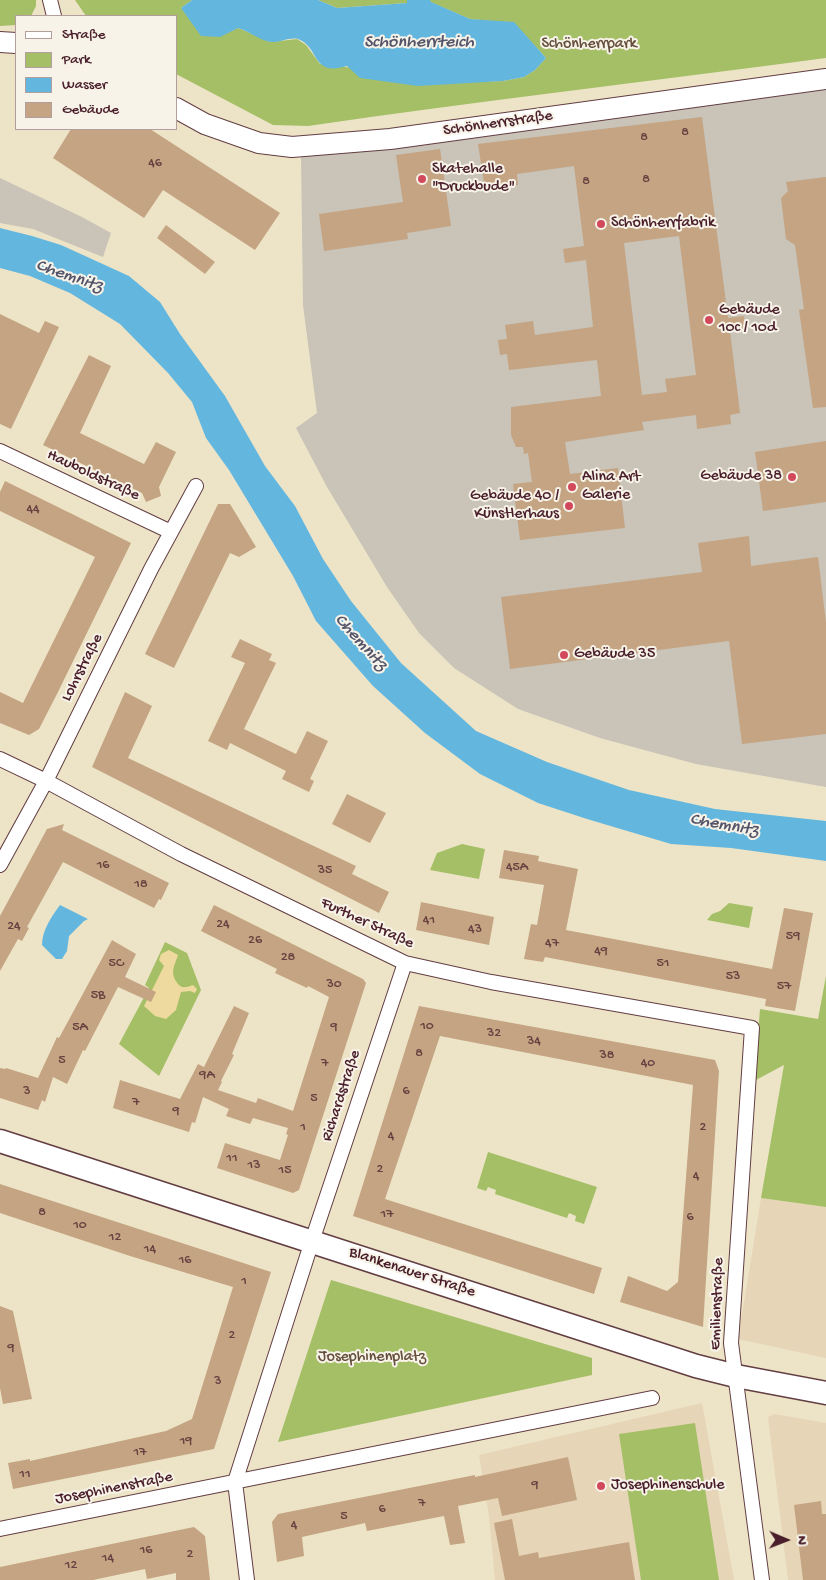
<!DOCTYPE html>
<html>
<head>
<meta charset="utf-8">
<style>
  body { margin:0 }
  #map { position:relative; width:826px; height:1580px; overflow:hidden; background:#ede4c7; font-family:"Gochi Hand",sans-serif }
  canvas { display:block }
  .legend { position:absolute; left:15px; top:15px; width:162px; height:115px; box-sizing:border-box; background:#f7f3e8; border:1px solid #b29e9c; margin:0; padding:6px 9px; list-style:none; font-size:15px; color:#4a1f2b }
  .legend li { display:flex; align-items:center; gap:10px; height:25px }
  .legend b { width:25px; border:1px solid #b29e9c }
  .north { position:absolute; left:761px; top:1515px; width:50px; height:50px; -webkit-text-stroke:4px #f7f3e8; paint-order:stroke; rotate:91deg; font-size:14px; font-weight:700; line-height:20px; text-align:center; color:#4a1f2b }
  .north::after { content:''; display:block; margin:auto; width:18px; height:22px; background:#4a1f2b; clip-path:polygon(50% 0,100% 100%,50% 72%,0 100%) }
</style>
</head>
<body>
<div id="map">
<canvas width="826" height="1580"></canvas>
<ul class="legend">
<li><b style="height:6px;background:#fff"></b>Straße</li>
<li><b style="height:14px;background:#a4bf66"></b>Park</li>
<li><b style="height:14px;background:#63b7df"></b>Wasser</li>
<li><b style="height:14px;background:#c4a482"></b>Gebäude</li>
</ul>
<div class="north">N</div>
</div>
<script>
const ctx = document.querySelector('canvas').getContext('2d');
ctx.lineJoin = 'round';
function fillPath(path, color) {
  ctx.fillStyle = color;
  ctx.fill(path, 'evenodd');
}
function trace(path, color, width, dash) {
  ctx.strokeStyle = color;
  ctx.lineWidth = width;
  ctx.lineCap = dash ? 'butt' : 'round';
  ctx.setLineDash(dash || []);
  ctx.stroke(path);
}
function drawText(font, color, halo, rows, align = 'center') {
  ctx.font = font + ' "Gochi Hand",sans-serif';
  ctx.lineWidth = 4;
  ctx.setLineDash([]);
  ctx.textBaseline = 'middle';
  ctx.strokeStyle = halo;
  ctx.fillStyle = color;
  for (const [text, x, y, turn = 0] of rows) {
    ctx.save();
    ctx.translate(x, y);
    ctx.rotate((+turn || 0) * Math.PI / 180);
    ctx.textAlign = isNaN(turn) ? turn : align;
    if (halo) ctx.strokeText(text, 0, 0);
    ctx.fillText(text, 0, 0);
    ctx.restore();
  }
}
const built = new Path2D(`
  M761,1198L826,1207V1358L738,1339Z
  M702,1403L734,1580H495L489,1516L479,1455Z
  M774,1414L826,1423V1580H788L768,1417Z`);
const industrial = new Path2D(`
  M826,88V787L696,764L600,738L518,709L454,668L419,633L387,587L327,487L296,428L317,413L303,305L301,154Z
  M0,178L82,217L111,233L103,257L33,229L0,223Z`);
const green = new Path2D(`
  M0,0H36V6L31,16H16V25L0,26Z
  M75,0H192L181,8L220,36L238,28L271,42L297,39L306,45L320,64L474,82L503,81L524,77L535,70L546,58L514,23L470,19L430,2V0H826V58C653,81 480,101 308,126L273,125L176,74V16H86Z
  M318,0H407V3L337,8Z
  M462,844L485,849L479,879L430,870L437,853Z
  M729,903L753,907L749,928L707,920L712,914L720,911Z
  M165,942L187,953L201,990L159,1076L119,1044L149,988L145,985Z
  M826,976V1207L761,1198L784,1065L754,1081L760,1009L818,1019Z
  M488,1152L597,1187L584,1224L575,1221L576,1216L569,1213L567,1218L495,1194L496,1190L488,1187L486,1191L477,1188Z
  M331,1280L592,1358V1375L278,1442Z
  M695,1423L719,1580H641L619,1434Z`);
const sand = new Path2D(`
  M169,950L178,955C174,967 169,974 179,985C183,989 188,987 193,985L197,989L195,993L190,991L181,992L176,1010L166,1019L155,1016L144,1006L164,966L159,960L161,954Z`);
const water = new Path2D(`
  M192,0H318L337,8L407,3V0H430L431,2L470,19L514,22L546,58L535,70L524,77L503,81L418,86L360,78L347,66C311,77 320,47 298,39C290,37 279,43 271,42C259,40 249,31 238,28L220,37L201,36L181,8Z
  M0,228L32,236L61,245L129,276L160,302L180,334L225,396L265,466L295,506L323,559L351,601L401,663L476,731L547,762L629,790L715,809L826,821V861L731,848L671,844L587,819L538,803L480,774L425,733L373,686L316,621L293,576L229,470L206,438L192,402L168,373L120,324L70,293L30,276L0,268Z
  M60,905L88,919L84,921L69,936L67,951L62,959H56L42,945C42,930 52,916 60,905Z`);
const building = new Path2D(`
  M702,117L728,318L744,316L745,329L730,331L740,413L730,415L731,424L697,429L696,415L642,422L644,430L565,442L570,474L618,468L625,528L520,540L513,484L532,482L528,453L524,454L523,447H516L511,435V407L601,396L597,360L509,370L507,354L500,355L498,340L507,339L505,325L533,321L535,335L593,327L586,260L565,263L563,249L584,246L574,166L517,174L518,185L485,189L478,144ZM679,236L696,375L665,379L667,392L642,395L624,243Z
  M71,129H150L280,213L255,250L163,190L144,218L53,158Z
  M440,149L451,226L407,233L408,239L324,251L319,214L403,202L396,155Z
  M826,177V407L813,408L799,310L804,309L795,245L786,239L781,198L788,191L786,182Z
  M166,225L215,262L205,274L157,238Z
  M0,314L39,333L45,321L59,327L11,429L0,424Z
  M89,355L111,366L80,433L144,464L156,442L176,452L159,487L161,496L146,502L142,493L43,445Z
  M826,441V502L763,511L755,452Z
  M5,481L131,543L57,694L39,729L29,735L0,723V692L23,703L95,557L0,511V492Z
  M218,504H230L256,547L239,557L230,553L174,668L145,654Z
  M749,536L751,566L818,557L826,623V734L742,744L729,641L510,669L501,597L702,572L698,543Z
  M240,639L272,654L269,660L276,663L244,729L296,754L307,731L328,741L310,779L314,781L309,792L282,779L286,771L230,743L227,750L208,741L245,663L231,657Z
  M125,692L152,706L128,758L356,866L352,874L389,892L379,913L92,767Z
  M347,794L386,813L370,843L332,824Z
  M64,824L62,830L169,883L161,900L159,899L154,908L63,862L27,927L29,928L22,941L18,939L0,971V916L47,829Z
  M504,850L539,856L538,861L578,869L566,930L772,969L784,908L813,913L795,1011L765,1006L766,999L545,957L543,962L524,959L531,924L537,925L544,885L499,878Z
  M421,902L494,917L489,945L416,930Z
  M214,905L363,979L366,983L299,1190L293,1193L217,1168L225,1143L280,1160L288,1135L286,1134L288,1128L253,1118L250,1124L226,1116L229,1109L203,1097L195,1123L192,1122L189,1132L113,1108L120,1080L180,1099L198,1064L204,1067L234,1006L249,1013L232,1054L234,1055L221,1081L222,1082L218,1090L256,1103L258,1098L293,1111L329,997L308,986L307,988L275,973L277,969L201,931Z
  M112,940L136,954L125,977L156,992L151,1002L118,987L85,1051L83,1050L67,1084L53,1077L45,1102L42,1100L38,1110L0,1098V1068L5,1069L6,1068L38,1078L57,1037L59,1038Z
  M419,1006L715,1060L719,1071L703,1327L620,1302L628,1276L667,1291L678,1282L693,1085L440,1036L385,1199L602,1268L594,1294L353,1216Z
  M0,1184L271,1272L214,1449L13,1489L8,1463L30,1459V1461L166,1431L192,1419L233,1287L130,1256L0,1213Z
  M0,1306L13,1311L32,1399L3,1404L0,1388Z
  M568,1457L577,1500L502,1516L498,1498L458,1506L465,1543L450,1545L444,1516L367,1531L365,1523L302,1537L304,1556L277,1562L272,1522L278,1514L475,1475V1477Z
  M821,1501L822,1514H826V1580H803L794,1505Z
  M512,1519L519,1556L538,1552L539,1558L629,1542L635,1580H505L494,1523Z
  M194,1527L205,1536L210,1580H176V1573L147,1579L145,1569L93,1580H0V1567Z`);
const street = new Path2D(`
  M50,0L54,16
  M0,451L171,532
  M0,759L46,781L181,854L405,963L491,982L752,1028L731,1343L762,1580
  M0,865L46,781L151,569L196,486
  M0,1529L652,1398
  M247,1580L235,1482L312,1241L405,963`);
const secondary = new Path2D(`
  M0,42L16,43
  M176,108L205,124L259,143L292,147L390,139L826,79`);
const primary = new Path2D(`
  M0,1141L696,1366L736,1376L826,1393`);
const markers = [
  [422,179,5,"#d1495b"],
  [601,224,5,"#d1495b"],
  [709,320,5,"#d1495b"],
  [792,477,5,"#d1495b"],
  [572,487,5,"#d1495b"],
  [569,506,5,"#d1495b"],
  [564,655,5,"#d1495b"],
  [601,1486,5,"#d1495b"]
];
const numberNames = [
  ["8",685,133],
  ["8",644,138],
  ["46",155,164],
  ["8",646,180],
  ["8",586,182],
  ["44",33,510],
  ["16",103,866],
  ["45A",517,868],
  ["35",325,871],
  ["18",141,885],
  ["41",429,921],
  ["24",223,925],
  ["24",14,927],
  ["43",475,930],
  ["59",793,937],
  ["26",255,941],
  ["47",552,944],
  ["49",601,952],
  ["28",288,958],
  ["5C",116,964],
  ["51",663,964],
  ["53",733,977],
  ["30",334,985],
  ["57",784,987],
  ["5B",98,996],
  ["10",427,1027],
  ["5A",80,1028],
  ["9",334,1028],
  ["32",494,1034],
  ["34",534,1042],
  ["8",419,1054],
  ["38",607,1056],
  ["5",62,1061],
  ["7",325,1064],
  ["40",648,1064],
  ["9A",207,1076],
  ["3",27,1092],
  ["6",406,1092],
  ["5",314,1099],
  ["7",136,1103],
  ["9",176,1112],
  ["1",303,1128],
  ["2",703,1128],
  ["4",391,1137],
  ["11",232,1159],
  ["13",254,1166],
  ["2",380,1170],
  ["15",285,1171],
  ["4",696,1177],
  ["8",42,1213],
  ["17",387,1215],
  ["6",690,1218],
  ["10",80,1226],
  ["12",115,1238],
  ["14",150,1250],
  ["16",185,1261],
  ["1",244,1282],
  ["2",232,1336],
  ["9",11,1349],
  ["3",218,1382],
  ["19",186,1442],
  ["17",140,1453],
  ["11",25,1475],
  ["9",535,1486],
  ["7",422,1504],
  ["6",382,1510],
  ["5",344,1517],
  ["4",294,1526],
  ["16",146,1551],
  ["2",190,1555],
  ["14",108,1559],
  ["12",71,1566]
];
const parkNames = [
  ["Schönherrpark",589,45],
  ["Josephinenplatz",372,1358]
];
const streetNames = [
  ["Schönherrstraße",498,124,-8],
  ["Hauboldstraße",93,476,25],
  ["Lohrstraße",83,668,-63],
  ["Further Straße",367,924,25],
  ["Richardstraße",342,1096,-72],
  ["Blankenauer Straße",412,1273,18],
  ["Emilienstraße",718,1304,-88],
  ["Josephinenstraße",114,1489,-11]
];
const poiNames = [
  ["Skatehalle",432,170],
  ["\"Druckbude\"",432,188],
  ["Schönherrfabrik",611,224],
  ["Gebäude",719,311],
  ["10c / 10d",719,329],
  ["Gebäude 38",782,477,"right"],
  ["Alina Art",582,478],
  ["Galerie",582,496],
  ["Gebäude 40 /",559,497,"right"],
  ["Künstlerhaus",559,515,"right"],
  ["Gebäude 35",574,655],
  ["Josephinenschule",611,1486]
];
const waterNames = [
  ["Schönherrteich",419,43],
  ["Chemnitz",69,277,19],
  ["Chemnitz",360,643,48],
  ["Chemnitz",724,826,10]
];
fillPath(built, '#e6d5b7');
fillPath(industrial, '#c9c3b8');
fillPath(green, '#a4bf66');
fillPath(sand, '#eeda9e');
fillPath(water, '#63b7df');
fillPath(building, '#c4a482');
trace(street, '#623d42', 16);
trace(secondary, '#623d42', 22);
trace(primary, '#623d42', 25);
trace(street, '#fff', 14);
trace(secondary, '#fff', 20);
trace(primary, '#fff', 22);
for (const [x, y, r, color] of markers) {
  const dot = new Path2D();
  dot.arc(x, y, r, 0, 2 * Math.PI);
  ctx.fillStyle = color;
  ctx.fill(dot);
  trace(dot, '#f7f3e8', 2);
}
drawText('14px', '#684041', null, numberNames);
drawText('16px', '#654f3d', '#f7f3e8', parkNames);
drawText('16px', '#4a1f2b', '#f7f3e8', streetNames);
drawText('16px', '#4a1f2b', '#f7f3e8', poiNames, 'left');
drawText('italic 18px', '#53546a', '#f7f3e8', waterNames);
</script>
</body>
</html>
